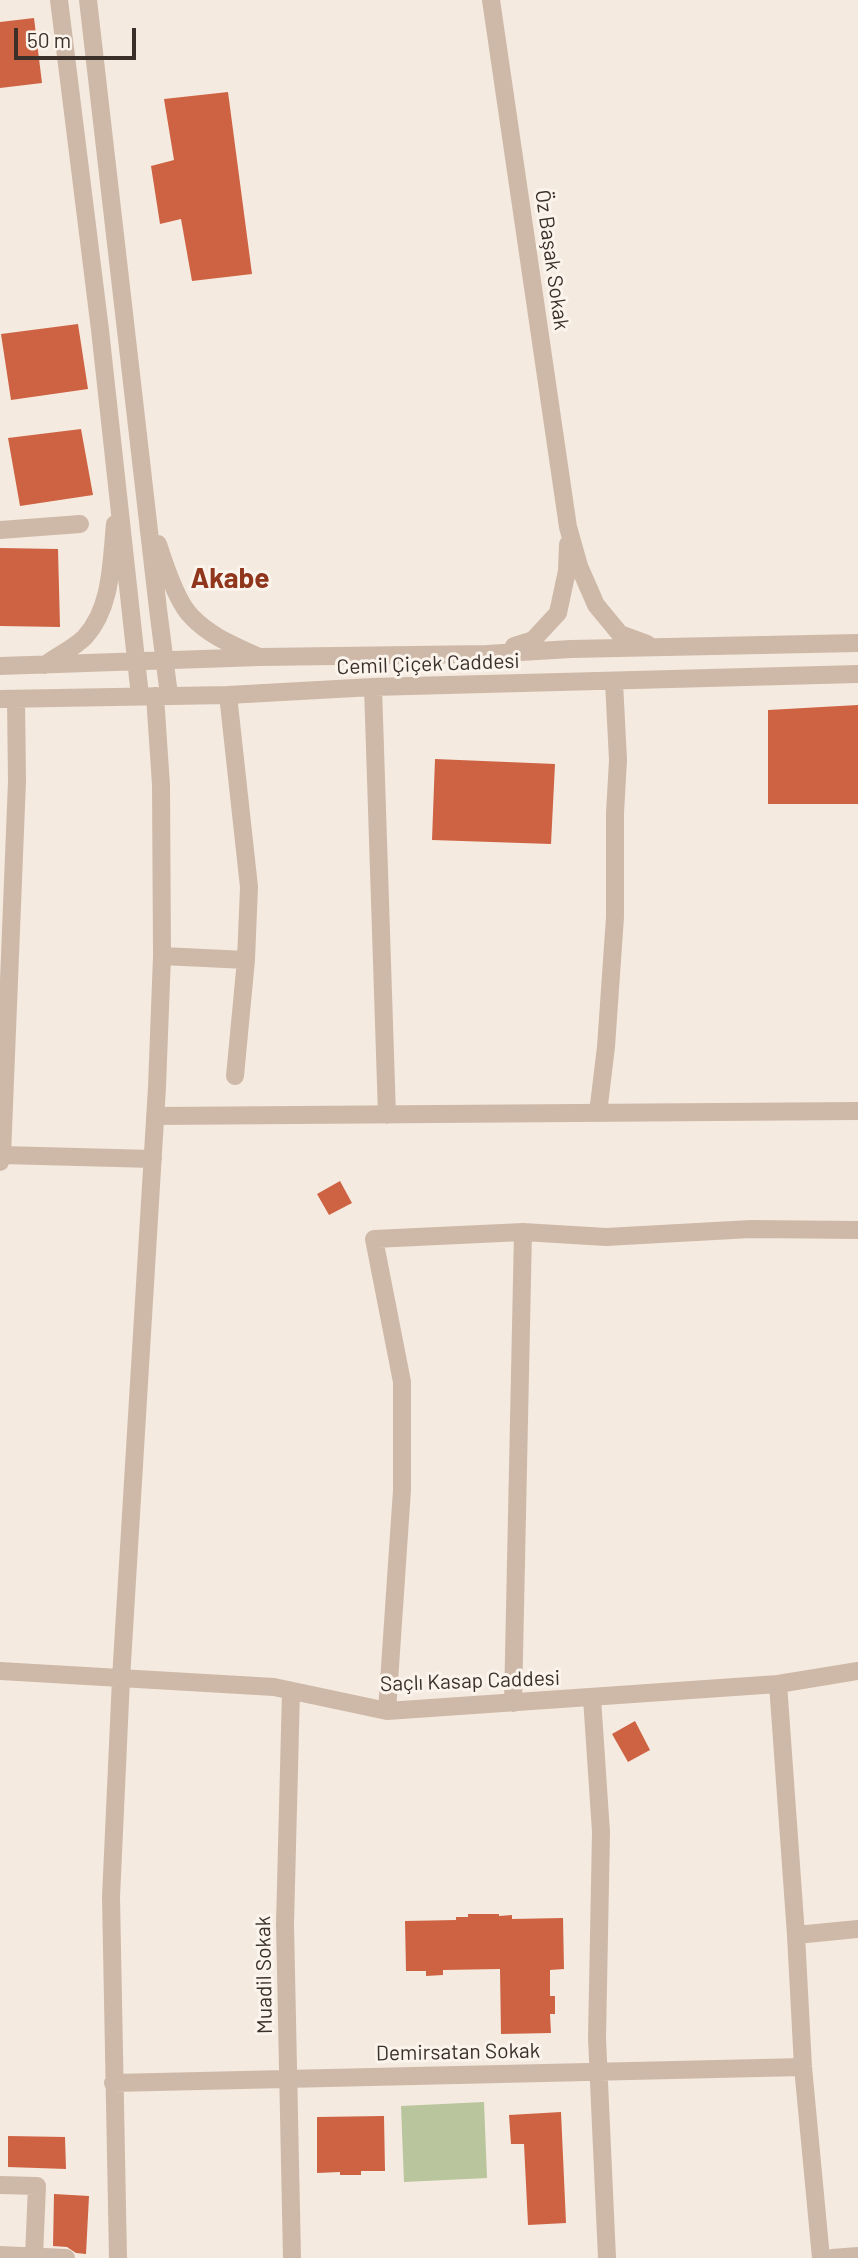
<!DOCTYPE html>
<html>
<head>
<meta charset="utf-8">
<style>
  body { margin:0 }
  #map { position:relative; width:858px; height:2258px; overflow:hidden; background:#f5eadf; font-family:Barlow,sans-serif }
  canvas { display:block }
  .scale { position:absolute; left:14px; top:28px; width:122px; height:32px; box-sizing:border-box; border:4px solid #3b2f29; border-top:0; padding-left:9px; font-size:21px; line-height:24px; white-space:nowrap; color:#3b2f29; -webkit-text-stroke:5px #fbf4ec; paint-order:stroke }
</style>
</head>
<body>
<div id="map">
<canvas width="858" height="2258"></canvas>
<div class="scale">50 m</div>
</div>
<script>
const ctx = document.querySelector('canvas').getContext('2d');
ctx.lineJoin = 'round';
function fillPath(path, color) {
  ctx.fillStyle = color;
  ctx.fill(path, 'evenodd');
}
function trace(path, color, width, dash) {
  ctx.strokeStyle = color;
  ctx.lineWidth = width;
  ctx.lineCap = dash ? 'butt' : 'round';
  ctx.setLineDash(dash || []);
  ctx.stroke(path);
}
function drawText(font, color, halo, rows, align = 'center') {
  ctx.font = font + ' Barlow,sans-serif';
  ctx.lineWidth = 6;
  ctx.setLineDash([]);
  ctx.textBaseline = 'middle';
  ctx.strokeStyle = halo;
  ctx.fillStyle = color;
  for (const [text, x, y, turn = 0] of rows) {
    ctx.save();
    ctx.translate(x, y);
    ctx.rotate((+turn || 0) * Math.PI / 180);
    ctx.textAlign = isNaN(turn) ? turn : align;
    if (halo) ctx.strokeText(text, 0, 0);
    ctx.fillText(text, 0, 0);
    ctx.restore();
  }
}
const green = new Path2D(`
  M484,2102L487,2178L404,2182L401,2106Z`);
const building = new Path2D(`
  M34,18L42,83L0,88V22Z
  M228,92L252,274L192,281L181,219L160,224L151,166L174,160L164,99Z
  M78,324L88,389L11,400L1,334Z
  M81,429L93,495L20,506L8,438Z
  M0,548L58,549L60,627L0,626Z
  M858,705V804H768V710Z
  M435,759L555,764L551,844L432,840Z
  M340,1181L352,1203L329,1215L317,1194Z
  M635,1721L650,1750L628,1762L612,1734Z
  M468,1914H499V1916L512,1915V1919L563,1918L564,1969L550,1970V1996H555V2014H550L551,2033L501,2034L500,1969L443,1970V1975L426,1976V1971H406L405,1921L456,1920V1917H468Z
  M561,2112L566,2223L528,2225L524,2144H511L509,2115Z
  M384,2116L385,2171H361V2175H340V2172L317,2173V2117Z
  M8,2136L65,2137L66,2169L8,2167Z
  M54,2194L89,2196L86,2254L76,2253L67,2247L53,2246Z`);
const minor = new Path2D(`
  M59,0L100,330L140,696
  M88,0L158,609L169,695
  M491,0L568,527L579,566L596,605L620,634L647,644
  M0,530L80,524
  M158,544C164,563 178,604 192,617C210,636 233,645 257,656
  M514,646L533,640L558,613L567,571L568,544
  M45,665C57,656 74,648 85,637C112,607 111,563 115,524
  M0,666L260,657L487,654L571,649L858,643
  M373,687L387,1115
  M228,695L249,887L246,960L235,1076
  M0,699L228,695L373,687L858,674
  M162,956L246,960
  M598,1113L606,1047L615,917V813L618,760L614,682
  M155,1116L858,1111
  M2,1155L153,1159
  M0,1162L2,1155L17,781L16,699
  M0,1671L274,1687L387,1711L778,1684L858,1671
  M778,1684L796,1935L803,2067L821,2258
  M291,1691L285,1924L292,2258
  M592,1698L601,1832L597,2038L607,2258
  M513,1703L523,1232
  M387,1711L402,1490V1382L374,1239L523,1232L606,1237L751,1229L858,1230
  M796,1935L858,1929
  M113,2083L803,2067
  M0,2185L37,2186L34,2256
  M0,2255L66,2258
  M118,2258L111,1897L121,1679L157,1087L162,956L161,785L155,696
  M832,2258L858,2256`);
const streetNames = [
  ["Öz Başak Sokak",552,260,82],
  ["Cemil Çiçek Caddesi",428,664,-2],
  ["Saçlı Kasap Caddesi",470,1681,-2],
  ["Muadil Sokak",264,1975,-91],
  ["Demirsatan Sokak",458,2052,-1]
];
const districtNames = [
  ["Akabe",230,579]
];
fillPath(green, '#b8c59d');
fillPath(building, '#ce6343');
trace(minor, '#ceb9a9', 18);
drawText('21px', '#3b2f29', '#fbf4ec', streetNames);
drawText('bold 28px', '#90361c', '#fbf4ec', districtNames);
</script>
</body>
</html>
